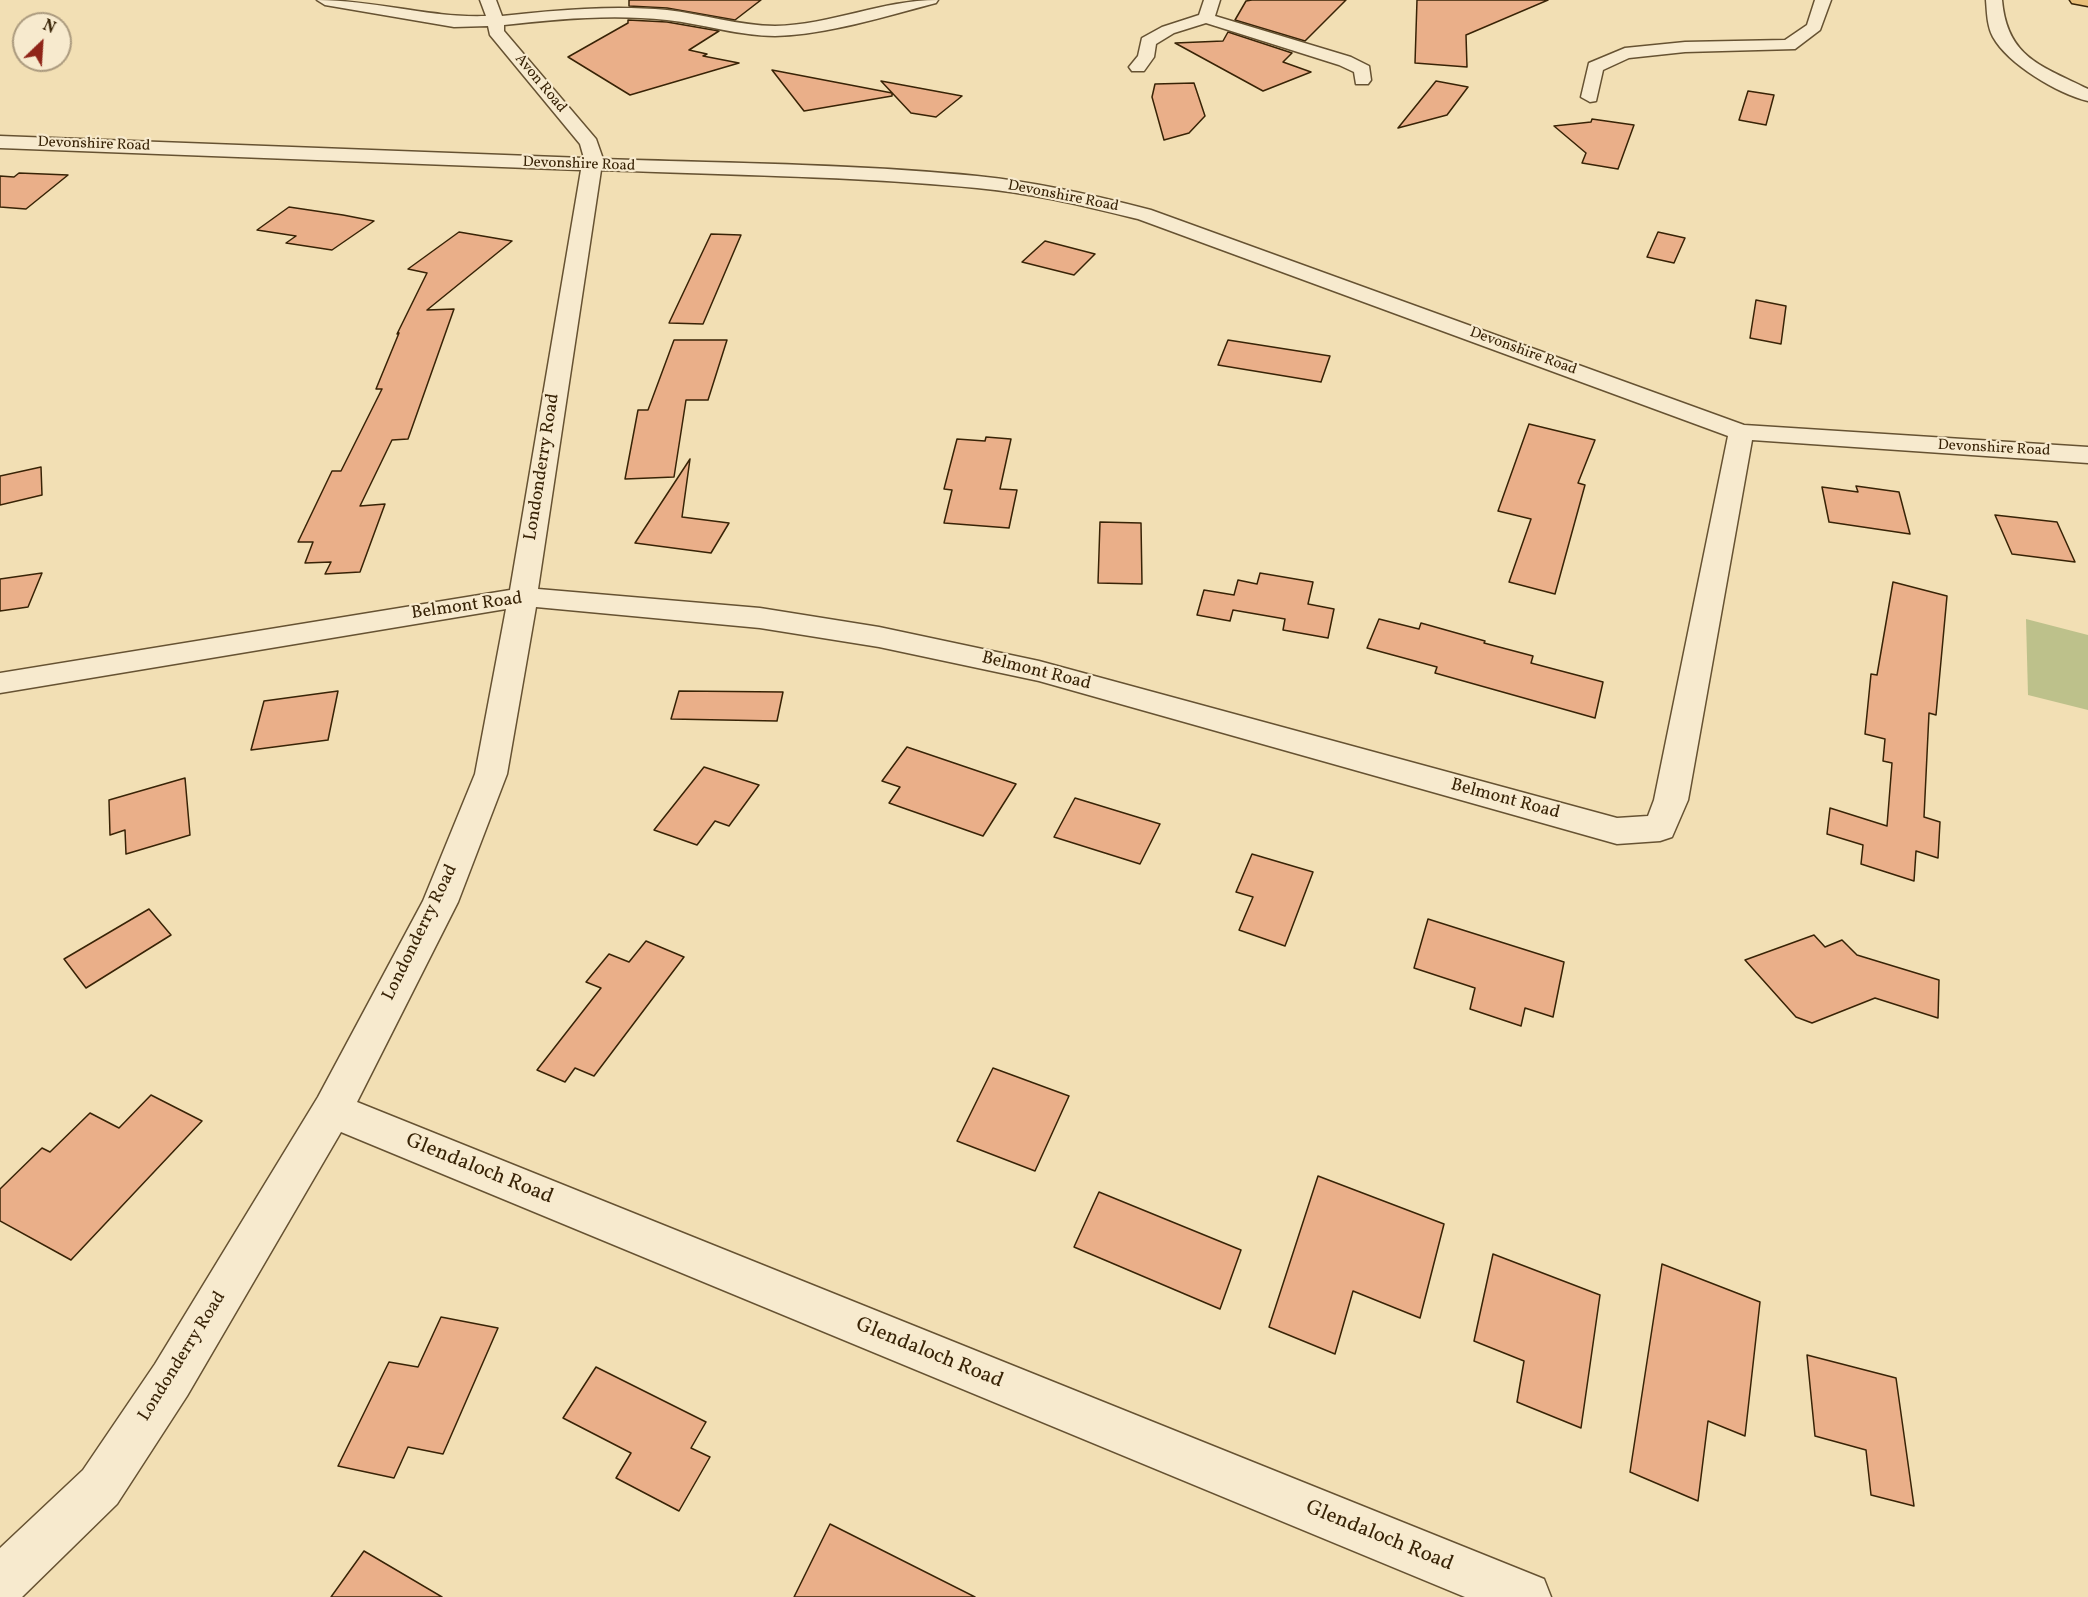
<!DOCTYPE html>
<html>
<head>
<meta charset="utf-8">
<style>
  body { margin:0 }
  #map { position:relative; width:2088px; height:1597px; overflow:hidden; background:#f2dfb4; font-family:Vollkorn,serif }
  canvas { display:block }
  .north { position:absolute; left:12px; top:12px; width:60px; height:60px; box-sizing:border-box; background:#f7eace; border:2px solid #ab9a7e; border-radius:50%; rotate:25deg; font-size:16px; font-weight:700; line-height:24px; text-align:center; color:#382306 }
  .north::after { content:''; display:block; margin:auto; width:21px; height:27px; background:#8f2418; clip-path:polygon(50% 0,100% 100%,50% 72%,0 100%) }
</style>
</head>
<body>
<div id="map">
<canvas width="2088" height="1597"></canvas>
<div class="north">N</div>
</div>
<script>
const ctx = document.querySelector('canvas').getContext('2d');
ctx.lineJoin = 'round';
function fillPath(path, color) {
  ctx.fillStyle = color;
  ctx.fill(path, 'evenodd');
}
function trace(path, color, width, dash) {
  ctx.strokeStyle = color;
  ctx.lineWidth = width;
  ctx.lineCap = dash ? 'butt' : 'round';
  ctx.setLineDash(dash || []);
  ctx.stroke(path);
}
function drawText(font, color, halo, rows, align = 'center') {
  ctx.font = font + ' Vollkorn,serif';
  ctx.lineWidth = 4.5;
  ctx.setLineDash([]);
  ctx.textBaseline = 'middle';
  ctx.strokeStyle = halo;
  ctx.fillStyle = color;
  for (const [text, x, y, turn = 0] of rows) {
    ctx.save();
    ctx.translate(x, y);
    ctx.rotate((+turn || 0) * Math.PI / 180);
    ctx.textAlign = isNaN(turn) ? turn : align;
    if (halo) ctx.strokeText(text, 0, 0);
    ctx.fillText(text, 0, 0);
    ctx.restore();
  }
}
const green = new Path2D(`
  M2026,619L2088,635V710L2028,695Z`);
const building = new Path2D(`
  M629,0H761L735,20L667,8L629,6Z
  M1252,0H1346L1305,41L1235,20L1246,1Z
  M1417,0H1548L1466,35L1467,67L1415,63Z
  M628,20L667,22L719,31L689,50L707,54L703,56L739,63L630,95L568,57L628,23Z
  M1228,32L1292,53L1283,62L1311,72L1263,91L1175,43L1223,41Z
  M772,70L892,93V96L804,111Z
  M881,81L962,96L936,117L911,113Z
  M1436,81L1468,87L1447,115L1398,128Z
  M1194,83L1205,116L1189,133L1164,140L1152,97L1155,84Z
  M1748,91L1774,95L1766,125L1739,120Z
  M1592,119L1634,125L1618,169L1582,163L1586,153L1554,126L1591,122Z
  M19,173L68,175L26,209L0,207V176L14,177Z
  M289,207L343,215L374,221L332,250L286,243L296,236L257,230Z
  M459,232L512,241L427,310L454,309L408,439L392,440L360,506L385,504L360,572L325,574L331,562L305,563L313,542H298L332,471H341L382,389H376L399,333L397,334L427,273L408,269Z
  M1658,232L1685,238L1674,263L1647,257Z
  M711,234L741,235L703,324L669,323Z
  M1045,241L1095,254L1074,275L1022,262Z
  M1756,300L1786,306L1781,344L1750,338Z
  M674,340H727L708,400H686L674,477L625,479L638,410H648Z
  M1228,340L1330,356L1321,382L1218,365Z
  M1529,424L1595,440L1578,483L1585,485L1555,594L1509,582L1531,519L1498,511Z
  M986,437L1011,439L1000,489L1017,490L1009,528L944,523L952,490L944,489L957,439L985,441Z
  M690,459L682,517L729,523L711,553L635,543Z
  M41,467L42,495L0,505V476Z
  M1856,486L1899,492L1910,534L1829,522L1822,487L1858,492Z
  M1995,515L2057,522L2075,562L2012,554Z
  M1100,522L1141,523L1142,584L1098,583Z
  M42,573L28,607L0,611V579Z
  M1260,573L1313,582L1308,604L1334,609L1328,638L1283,630L1285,619L1233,610L1230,621L1197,615L1204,590L1234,595L1238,580L1257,584Z
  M1893,582L1947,596L1936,715L1929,713L1924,817L1940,822L1938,858L1916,851L1914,881L1861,864L1863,845L1827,834L1830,808L1887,826L1892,763L1883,761L1885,739L1865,734L1871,674L1877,675Z
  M1379,619L1419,629L1421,623L1485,641L1484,643L1533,656L1531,663L1603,682L1595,718L1435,673L1437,667L1367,648Z
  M338,691L328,740L251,750L264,701Z
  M679,691L783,692L777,721L671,719Z
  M907,747L1016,784L983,836L889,803L900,787L882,781Z
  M704,767L759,785L729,826L715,821L697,845L654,830Z
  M185,778L190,835L126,854L125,830L110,835L109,800Z
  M1075,798L1160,824L1140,864L1054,837Z
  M1252,854L1313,872L1285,946L1239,930L1253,897L1236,892Z
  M149,909L171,935L86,988L64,959Z
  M1428,919L1564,962L1553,1017L1525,1008L1521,1026L1470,1009L1475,988L1414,968Z
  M1814,935L1825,947L1842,940L1857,955L1939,980L1938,1018L1875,998L1812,1023L1796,1017L1745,960Z
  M646,941L684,957L594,1076L575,1068L565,1082L537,1070L601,988L586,982L609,954L629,962Z
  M993,1068L1069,1096L1035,1171L957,1141Z
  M151,1095L202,1121L71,1260L0,1221V1189L42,1148L50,1152L90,1113L119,1128Z
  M1318,1176L1444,1224L1420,1318L1353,1291L1335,1354L1269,1327Z
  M1099,1192L1241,1250L1220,1309L1074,1247Z
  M1493,1254L1600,1295L1581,1428L1517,1402L1524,1361L1474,1341Z
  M1662,1264L1760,1302L1745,1436L1708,1421L1698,1501L1630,1472Z
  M441,1317L498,1328L443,1454L408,1447L394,1478L338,1466L389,1362L418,1367Z
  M1807,1355L1896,1378L1914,1506L1871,1495L1866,1450L1815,1436Z
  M596,1367L706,1422L691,1448L710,1457L679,1511L616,1478L631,1453L563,1418Z
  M830,1524L975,1597H794Z
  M364,1551L442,1597H331Z`);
const minor = new Path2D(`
  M317,0C374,0 429,18 486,16L480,0H496L502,16C557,10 611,5 667,10C702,14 740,26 775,26C831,25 882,0 938,0L936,3C886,16 826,35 775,36C740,36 703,24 667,20C612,14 559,19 504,25V31L596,139L603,159C728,163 853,164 977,176C1036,182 1094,195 1151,210L1744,425L2088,447V463L1752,440L1688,800L1672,837L1660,841L1617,844L1039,681L879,647L760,628L536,607L507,774L458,902L357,1102L1544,1579L1551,1597H1465L341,1132L187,1396L117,1504L22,1597H0V1548L83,1470L155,1364L318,1097L423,901L475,774L506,609L0,693V673L510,590L581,170L0,148V136L584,158L580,144L490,35L488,26L454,27L325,5ZM601,170C726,175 852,176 977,188C1032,193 1084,206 1138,219L1728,436L1654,800L1648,816L1617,818L1039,661L879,627L760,608L538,589Z
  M1204,0H1220L1215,16L1351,57L1369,66L1371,80L1368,84H1356L1354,72L1339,65L1206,23L1174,33L1156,44L1154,57L1144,71H1132L1129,67L1138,56L1142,38L1162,27L1199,15Z
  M1815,0H1831L1820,30L1795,49L1685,52L1629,58L1603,70L1596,101L1590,102L1581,97L1589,63L1625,48L1685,42L1785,40L1807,25Z
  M1986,0H2002C2007,58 2042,66 2088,89V101C2058,94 2008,64 1993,37C1987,26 1987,12 1986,0Z`);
const major = new Path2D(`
  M2070,0H2088V6L2072,3Z`);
const farStreetnames = [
  ["Avon Road",540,84,50],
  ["Devonshire Road",94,145,2],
  ["Devonshire Road",579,165,2],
  ["Devonshire Road",1063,197,11],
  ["Devonshire Road",1523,352,20],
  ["Devonshire Road",1994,449,3]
];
const streetNames = [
  ["Londonderry Road",543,467,-81],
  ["Belmont Road",467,607,-8],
  ["Belmont Road",1036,672,14],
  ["Belmont Road",1505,800,15],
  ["Londonderry Road",421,933,-64],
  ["Londonderry Road",183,1357,-58]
];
const nearStreetnames = [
  ["Glendaloch Road",479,1170,22],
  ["Glendaloch Road",929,1354,22],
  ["Glendaloch Road",1379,1537,22]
];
fillPath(green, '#bdc18b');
fillPath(building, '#eaaf89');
trace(building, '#382306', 1.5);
trace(minor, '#665232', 3);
trace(major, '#382306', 3);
fillPath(minor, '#f7eace');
fillPath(major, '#e9c07a');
drawText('15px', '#382306', '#f7eace', farStreetnames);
drawText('18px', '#382306', '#f7eace', streetNames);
drawText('21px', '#382306', '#f7eace', nearStreetnames);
</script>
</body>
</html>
